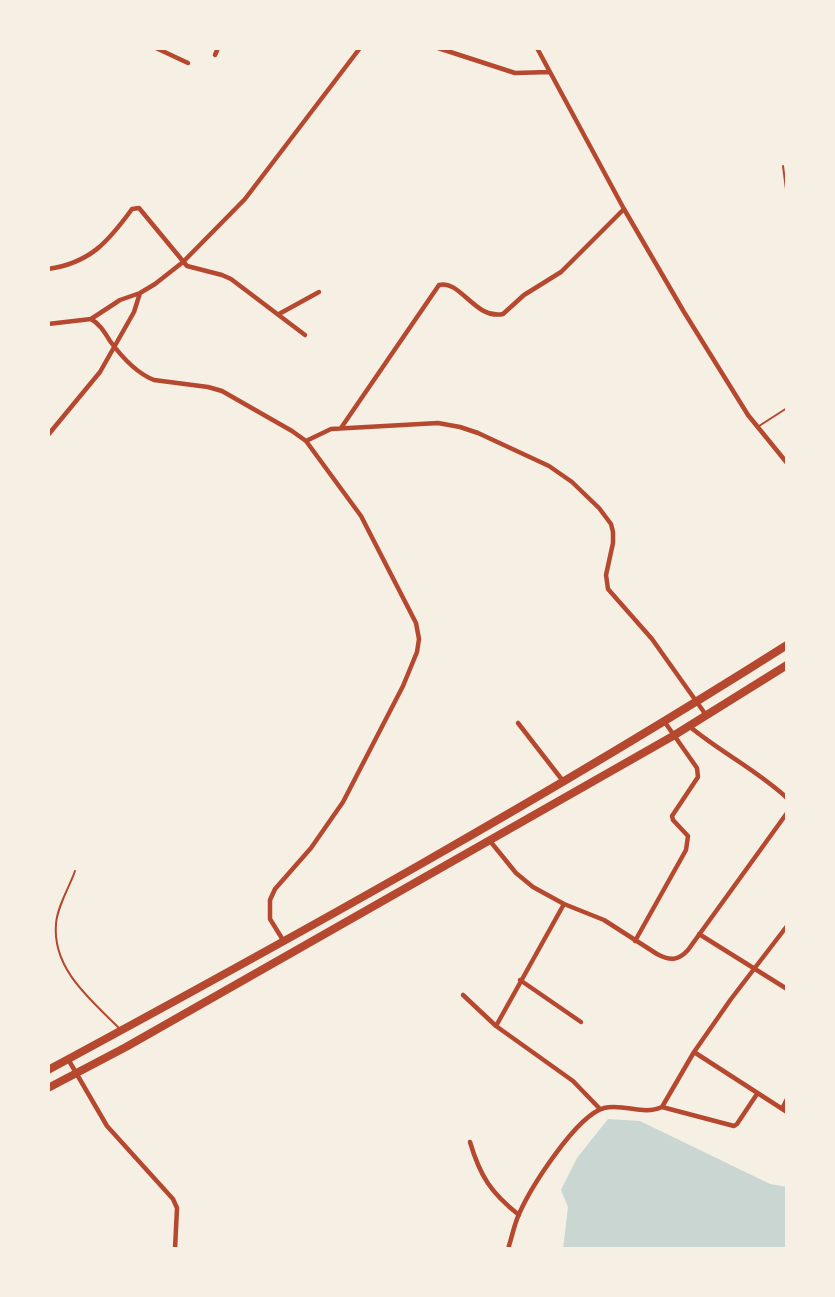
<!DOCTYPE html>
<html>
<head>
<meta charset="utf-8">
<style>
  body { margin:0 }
  #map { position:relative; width:835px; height:1297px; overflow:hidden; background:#f6efe4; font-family:Arial,sans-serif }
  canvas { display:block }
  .frame { position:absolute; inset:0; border:50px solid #f6efe4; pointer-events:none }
</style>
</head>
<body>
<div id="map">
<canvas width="835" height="1297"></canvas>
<div class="frame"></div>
</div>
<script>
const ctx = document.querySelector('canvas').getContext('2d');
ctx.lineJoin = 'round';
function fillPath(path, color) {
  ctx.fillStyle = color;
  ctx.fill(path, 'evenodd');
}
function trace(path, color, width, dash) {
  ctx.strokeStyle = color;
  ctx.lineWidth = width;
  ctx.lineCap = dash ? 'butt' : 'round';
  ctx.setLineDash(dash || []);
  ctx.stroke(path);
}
const water = new Path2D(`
  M608,1119L640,1121L770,1184L787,1187V1249H563L568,1207L561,1190L577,1158Z`);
const service = new Path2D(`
  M783,166L787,197
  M759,426L787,408
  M75,871C69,888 57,907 56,924C52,969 91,1000 119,1028`);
const minor = new Path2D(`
  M156,48L188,63
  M438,48L515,73L549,72
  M537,48L624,209L684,312L748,415L787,463
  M215,55L218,48
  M48,269C90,263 108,242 132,209L139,208L187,266L222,275L231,279L305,335
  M279,314L319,292
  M91,319L120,300L140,293L155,284L183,262L245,199L360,48
  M48,324L91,319C100,324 105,333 110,341C121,356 136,373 154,380L208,387L222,391L292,431L306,441L361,516L416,623L419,639L417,652L403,686L343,802L311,848L275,889L270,900V919L283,940
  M341,428L439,285C460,279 475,320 503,314L524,295L561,272L624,209
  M48,435L100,372L134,312L140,293
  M306,441L331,429L438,423L460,427L478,433L549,466L572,482L599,508L611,524L613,532V543L606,575L608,589L652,639L706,715
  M518,723L563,781
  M689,726C720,752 757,770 787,798
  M490,841L516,873L533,887L564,904L604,920L657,954C670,961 678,961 688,950L787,813
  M699,934L787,989
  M635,941L686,850L688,836L673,820L672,816L698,777L697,768L664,721
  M520,980L581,1022
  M463,995L496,1026L573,1081L600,1109
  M496,1026L564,904
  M694,1052L787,1112
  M68,1059L107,1126L173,1199L177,1208L175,1249
  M662,1107L734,1126L737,1124L757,1094
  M782,1109L787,1099
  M470,1142C480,1176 491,1193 519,1215
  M508,1249C512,1237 514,1225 519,1214C531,1187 576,1116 604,1108C624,1103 643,1116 662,1107L694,1052L731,999L787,926`);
const primary = new Path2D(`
  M48,1070C298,935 547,797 787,645
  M48,1088L126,1047L673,736L787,665`);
fillPath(water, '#c9d6d2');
trace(service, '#b5482f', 2);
trace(minor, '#b5482f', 4.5);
trace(primary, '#b5482f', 8);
</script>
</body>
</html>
